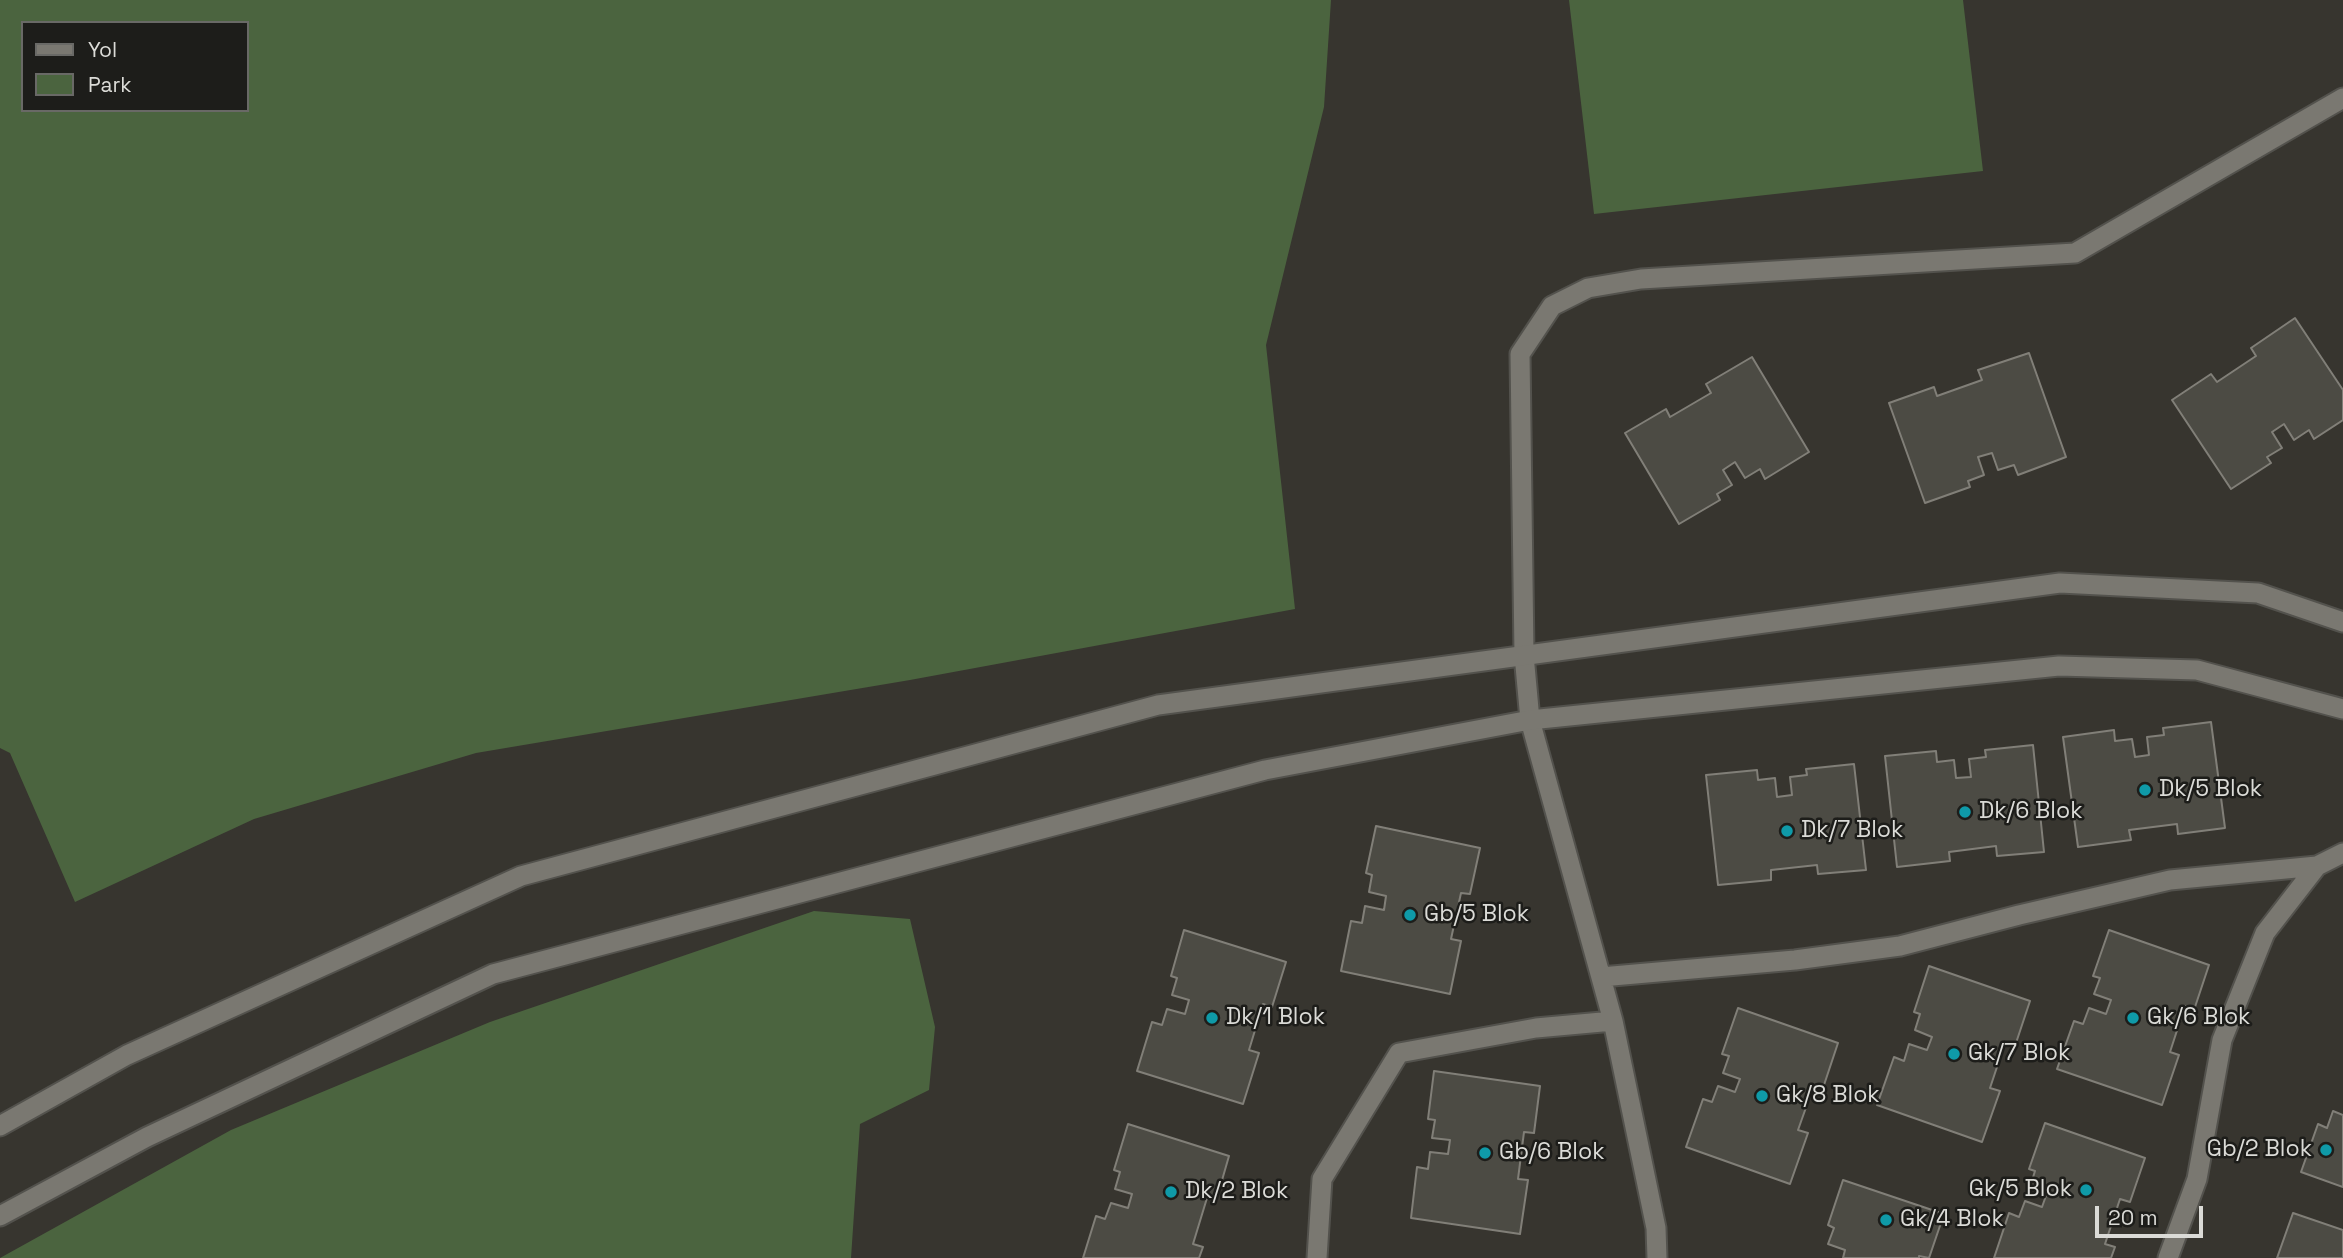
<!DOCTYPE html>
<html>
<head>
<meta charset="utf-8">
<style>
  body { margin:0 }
  #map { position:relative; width:2343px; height:1258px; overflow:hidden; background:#37352f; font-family:"Space Grotesk",sans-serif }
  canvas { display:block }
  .legend { position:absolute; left:21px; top:21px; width:228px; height:91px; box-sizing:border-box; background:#1d1d1a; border:2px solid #696966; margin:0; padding:9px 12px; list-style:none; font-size:21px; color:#dbdbd7 }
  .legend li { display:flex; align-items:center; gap:14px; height:35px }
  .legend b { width:35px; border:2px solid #696966 }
  .scale { position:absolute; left:2095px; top:1206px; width:108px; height:32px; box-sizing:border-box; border:4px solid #dbdbd7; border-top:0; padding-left:9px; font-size:21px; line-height:24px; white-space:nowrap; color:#dbdbd7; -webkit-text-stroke:5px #1d1d1a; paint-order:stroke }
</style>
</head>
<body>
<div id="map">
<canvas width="2343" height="1258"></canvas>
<ul class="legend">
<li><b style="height:9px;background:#7a7871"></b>Yol</li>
<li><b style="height:19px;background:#4b643f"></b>Park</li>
</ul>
<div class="scale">20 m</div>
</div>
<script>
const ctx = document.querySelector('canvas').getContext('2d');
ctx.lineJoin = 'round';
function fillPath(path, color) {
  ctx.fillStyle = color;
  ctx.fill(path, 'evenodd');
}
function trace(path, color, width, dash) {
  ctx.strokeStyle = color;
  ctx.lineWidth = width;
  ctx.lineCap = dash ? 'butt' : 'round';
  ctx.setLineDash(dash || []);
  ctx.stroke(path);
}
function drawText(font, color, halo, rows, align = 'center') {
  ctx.font = font + ' "Space Grotesk",sans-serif';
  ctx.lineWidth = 5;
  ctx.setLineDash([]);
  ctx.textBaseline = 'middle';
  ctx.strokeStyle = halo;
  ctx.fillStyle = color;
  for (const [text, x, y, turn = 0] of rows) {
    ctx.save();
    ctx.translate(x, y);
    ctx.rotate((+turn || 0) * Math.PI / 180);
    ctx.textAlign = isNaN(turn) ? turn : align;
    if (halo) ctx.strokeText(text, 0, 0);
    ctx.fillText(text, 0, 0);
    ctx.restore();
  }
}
const green = new Path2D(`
  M0,0H1331L1324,107L1266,345L1295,609L910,680L476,753L254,819L75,902L10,753L0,748ZM23,23H247V110H23Z
  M1569,0H1963L1983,171L1594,214Z
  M814,911L910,919L935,1027L929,1090L860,1124L851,1258H0L231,1130L490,1022Z`);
const building = new Path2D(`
  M2295,318L2343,390V420L2314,439L2309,430L2294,440L2284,424L2272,432L2282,448L2267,457L2271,463L2231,489L2172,400L2211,374L2217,382L2256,356L2251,348Z
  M2029,353L2066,457L2018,475L2014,465L1998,470L1992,453L1978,457L1984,475L1968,481L1970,487L1925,503L1889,403L1934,387L1937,396L1982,380L1978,370Z
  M1752,357L1809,452L1765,479L1760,469L1745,478L1735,462L1723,470L1732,485L1717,494L1720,500L1679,524L1625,433L1666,409L1670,417L1711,393L1706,384Z
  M2211,722L2225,828L2178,834L2177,824L2129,830L2131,840L2078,847L2063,737L2114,730L2115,741L2132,739L2135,757L2149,755L2147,737L2164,735L2163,728Z
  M2033,745L2044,852L1997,856L1996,846L1949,852L1950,861L1897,867L1885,756L1936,751L1937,762L1954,760L1956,778L1971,777L1969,759L1986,757L1985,750Z
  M1854,764L1866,870L1818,874L1817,865L1771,870V880L1718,885L1706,775L1757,770L1758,780L1775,778L1777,797L1792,795L1790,777L1807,775L1806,769Z
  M1376,826L1480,848L1470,894L1461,893L1451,939L1461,941L1450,994L1341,971L1351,921L1362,923L1365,906L1384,910L1386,896L1369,892L1372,875L1366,873Z
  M1184,930L1286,962L1272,1007L1263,1004L1249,1050L1259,1053L1243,1104L1137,1071L1152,1022L1162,1025L1167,1009L1185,1014L1189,1000L1172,995L1177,978L1171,976Z
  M2109,930L2209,965L2194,1010L2185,1006L2170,1052L2179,1055L2162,1105L2057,1069L2074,1021L2083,1024L2089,1008L2106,1014L2111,1000L2094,994L2100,978L2093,976Z
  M1929,966L2030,1001L2015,1046L2005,1043L1990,1088L2000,1091L1982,1142L1877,1105L1894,1057L1904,1061L1909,1044L1927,1050L1932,1037L1915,1030L1920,1014L1914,1012Z
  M1738,1008L1838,1043L1823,1088L1814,1085L1798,1130L1808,1133L1790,1184L1686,1147L1703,1099L1712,1102L1718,1086L1735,1092L1740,1079L1723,1073L1729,1056L1722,1054Z
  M1434,1071L1540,1086L1534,1133L1524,1132L1518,1179L1528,1180L1520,1234L1411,1218L1417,1167L1428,1169L1430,1152L1448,1154L1450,1140L1432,1138L1435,1120L1428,1119Z
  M2333,1111L2343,1115V1187L2301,1172L2318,1124L2327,1128Z
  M2045,1123L2145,1158L2130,1202L2120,1199L2105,1244L2115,1247L2111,1258H1994L2009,1213L2019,1217L2025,1201L2042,1207L2047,1193L2030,1187L2035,1171L2029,1169Z
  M1128,1124L1229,1156L1216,1201L1207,1198L1193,1244L1203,1247L1199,1258H1083L1096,1216L1105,1219L1111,1203L1128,1208L1132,1194L1115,1189L1120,1172L1114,1170Z
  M1843,1180L1944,1214L1929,1258L1919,1256V1258H1843L1845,1250L1828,1244L1834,1228L1828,1225Z
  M2293,1213L2343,1230V1258H2277Z`);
const minor = new Path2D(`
  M1601,977L1795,960L1900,946L2019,915L2170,880L2317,866
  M1317,1258L1322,1179L1399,1053L1536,1028L1613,1021
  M1657,1258L1656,1228L1613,1021L1530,720L1524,655L1520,354L1552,306L1588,288L1641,279L2075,253L2343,98
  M2168,1258L2197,1179L2222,1040L2265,933L2317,866L2343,853`);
const tertiary = new Path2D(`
  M0,1126L127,1055L521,876L1158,705L2060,583L2258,593L2343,622
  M0,1216L147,1137L493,974L1265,770L1530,720L2059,666L2197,670L2343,709`);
const markers = [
  [2145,790,7,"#0f9aa8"],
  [1965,812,7,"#0f9aa8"],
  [1787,831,7,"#0f9aa8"],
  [1410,915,7,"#0f9aa8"],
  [1212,1018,7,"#0f9aa8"],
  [2133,1018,7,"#0f9aa8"],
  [1954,1054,7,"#0f9aa8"],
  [1762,1096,7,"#0f9aa8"],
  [2326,1150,7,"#0f9aa8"],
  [1485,1153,7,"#0f9aa8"],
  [2086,1190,7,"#0f9aa8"],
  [1171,1192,7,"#0f9aa8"],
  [1886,1220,7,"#0f9aa8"]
];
const poiNames = [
  ["Dk/5 Blok",2159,790],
  ["Dk/6 Blok",1979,812],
  ["Dk/7 Blok",1801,831],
  ["Gb/5 Blok",1424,915],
  ["Dk/1 Blok",1226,1018],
  ["Gk/6 Blok",2147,1018],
  ["Gk/7 Blok",1968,1054],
  ["Gk/8 Blok",1776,1096],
  ["Gb/2 Blok",2312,1150,"right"],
  ["Gb/6 Blok",1499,1153],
  ["Gk/5 Blok",2072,1190,"right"],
  ["Dk/2 Blok",1185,1192],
  ["Gk/4 Blok",1900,1220]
];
fillPath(green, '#4b643f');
fillPath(building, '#4c4b44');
trace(building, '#817f78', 2);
trace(minor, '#53524d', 23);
trace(tertiary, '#53524d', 23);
trace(minor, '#7a7871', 19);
trace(tertiary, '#7a7871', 19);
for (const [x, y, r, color] of markers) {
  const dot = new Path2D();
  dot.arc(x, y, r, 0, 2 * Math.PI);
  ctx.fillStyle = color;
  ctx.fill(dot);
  trace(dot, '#1d1d1a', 2.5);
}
drawText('23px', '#dbdbd7', '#1d1d1a', poiNames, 'left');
</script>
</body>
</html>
